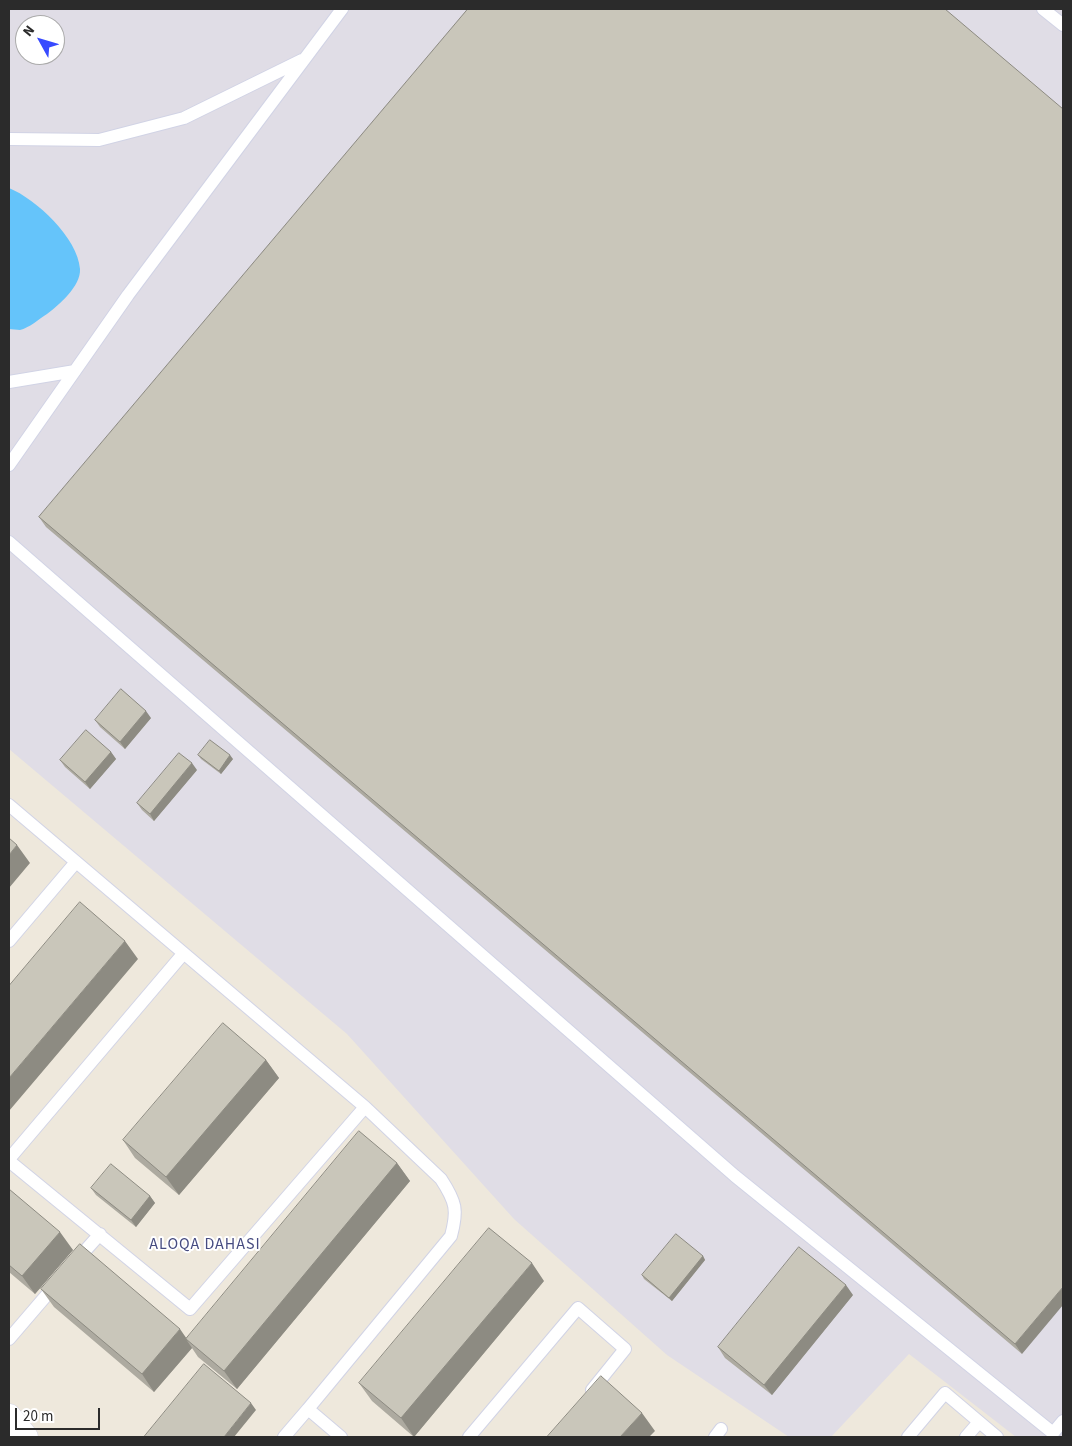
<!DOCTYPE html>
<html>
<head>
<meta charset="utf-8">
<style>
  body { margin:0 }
  #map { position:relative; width:1072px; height:1446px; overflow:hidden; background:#eee8dc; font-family:"Source Sans 3",sans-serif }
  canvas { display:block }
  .frame { position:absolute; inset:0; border:10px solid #2b2b2b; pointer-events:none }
  .north { position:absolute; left:15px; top:15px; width:50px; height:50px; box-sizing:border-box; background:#fff; border:1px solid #aaa; border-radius:50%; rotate:309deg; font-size:14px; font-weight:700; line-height:20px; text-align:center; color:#2b2b2b }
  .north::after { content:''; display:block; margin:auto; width:18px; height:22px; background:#384aff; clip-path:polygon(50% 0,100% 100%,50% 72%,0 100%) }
  .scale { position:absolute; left:15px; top:1408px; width:85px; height:22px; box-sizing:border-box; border:2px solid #2b2b2b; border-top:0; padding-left:6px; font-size:15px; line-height:18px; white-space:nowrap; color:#2b2b2b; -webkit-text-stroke:4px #fff; paint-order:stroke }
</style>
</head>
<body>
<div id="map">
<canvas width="1072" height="1446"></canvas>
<div class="frame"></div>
<div class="north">N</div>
<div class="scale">20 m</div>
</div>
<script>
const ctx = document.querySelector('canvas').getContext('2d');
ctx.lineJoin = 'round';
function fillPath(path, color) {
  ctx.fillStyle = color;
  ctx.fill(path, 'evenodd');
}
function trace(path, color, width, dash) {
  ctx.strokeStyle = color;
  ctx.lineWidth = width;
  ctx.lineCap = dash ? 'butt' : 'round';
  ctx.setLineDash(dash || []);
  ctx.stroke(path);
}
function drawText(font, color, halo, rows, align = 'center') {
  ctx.font = font + ' "Source Sans 3",sans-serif';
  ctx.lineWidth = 4;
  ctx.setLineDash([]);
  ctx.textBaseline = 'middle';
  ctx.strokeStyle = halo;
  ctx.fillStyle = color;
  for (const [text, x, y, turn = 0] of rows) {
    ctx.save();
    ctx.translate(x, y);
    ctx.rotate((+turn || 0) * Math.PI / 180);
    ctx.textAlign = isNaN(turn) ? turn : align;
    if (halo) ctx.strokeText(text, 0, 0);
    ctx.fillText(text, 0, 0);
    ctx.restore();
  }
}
const industrial = new Path2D(`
  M9,9H1063V1437H1016L909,1354L831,1437H789L667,1355L514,1219L347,1034L9,749ZM25,25H55V55H25Z`);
const water = new Path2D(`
  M9,188C36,199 78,238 80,269C81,286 59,305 47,314C39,319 29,328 20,330C17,330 12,329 9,329Z`);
const service = new Path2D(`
  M1043,9L1063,25
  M9,139L99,140L184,118L302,60
  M9,382L75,371
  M9,465L128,295L342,9
  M9,542L735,1176L1053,1433L1063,1421
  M9,805L365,1107L441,1179C456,1202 458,1210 451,1236L308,1409
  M9,941L76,862
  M9,1159L183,954
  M9,1161L190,1309L365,1107
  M75,1262L100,1234
  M9,1339L57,1283
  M284,1437L308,1409L341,1437
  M469,1437L578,1308L625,1349L592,1390
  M715,1437L721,1429
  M908,1437L945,1393L997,1437
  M966,1437L979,1422`);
const minor = new Path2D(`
  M9,1416L26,1437`);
const wall = new Path2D(`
  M468,9L1022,1354L46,527L39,517Z
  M151,718L125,749L100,727L95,720Z
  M111,752L116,759L90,789L65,767L60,760Z
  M198,755L233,759L221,774L201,759Z
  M197,770L154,821L142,810L137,803Z
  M266,1060L279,1078L179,1195L135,1158L123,1140Z
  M397,1163L410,1181L237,1389L198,1357L192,1348L154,1392L54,1307L41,1289L186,1338Z
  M91,1188L150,1196L155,1203L136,1227L96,1195Z
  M9,1189L73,1250L35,1294L9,1272Z
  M703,1256L705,1260L672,1301L644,1279L642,1275Z
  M544,1281L414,1437L372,1401L359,1383Z
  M853,1295L772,1395L725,1358L718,1347Z`);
const shadedWall = new Path2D(`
  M146,711L151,718L125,749L120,742Z
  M111,752L116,759L90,789L85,782Z
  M230,755L233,759L221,774L219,771Z
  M192,763L197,770L154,821L150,814Z
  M17,845L30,863L9,888V855Z
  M125,941L138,959L9,1111V1078Z
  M266,1060L279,1078L179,1195L166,1177Z
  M397,1163L410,1181L237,1389L224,1371Z
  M150,1196L155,1203L136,1227L131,1220Z
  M60,1232L73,1250L35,1294L22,1276Z
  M703,1256L705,1260L672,1301L669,1298Z
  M532,1263L544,1281L414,1437L401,1418Z
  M846,1285L853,1295L772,1395L764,1385Z
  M1063,1287V1305L1022,1354L1015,1344Z
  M180,1329L189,1342L186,1339L192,1348L154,1392L142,1374Z
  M251,1403L256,1410L234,1437H224Z
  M642,1413L655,1431L649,1437H620Z`);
const building = new Path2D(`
  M468,9H945L1063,109V1287L1015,1344L39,517Z
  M121,689L146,711L120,742L95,720Z
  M86,730L111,752L85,782L60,760Z
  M210,740L230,755L219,771L198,755Z
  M179,753L192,763L150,814L137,803Z
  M9,838L17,845L9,855Z
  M80,902L125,941L9,1078V986Z
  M223,1023L266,1060L166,1177L123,1140Z
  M359,1131L397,1163L224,1371L186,1339Z
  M111,1164L150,1196L131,1220L91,1188Z
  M9,1189L60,1232L22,1276L9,1265Z
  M489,1228L532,1263L401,1418L359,1383Z
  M676,1234L703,1256L669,1298L642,1275Z
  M80,1244L180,1329L142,1374L41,1289Z
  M799,1247L846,1285L764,1385L718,1347Z
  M204,1364L251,1403L224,1437H144Z
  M601,1376L642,1413L620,1437H547Z`);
const neighbourhoodNames = [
  ["ALOQA DAHASI",205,1245]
];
fillPath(industrial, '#e0dde6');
fillPath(water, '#65c4fa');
trace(service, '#d1d3e5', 14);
trace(minor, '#d1d3e5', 25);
trace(service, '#fff', 12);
trace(minor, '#fff', 24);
fillPath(wall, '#adaaa0');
fillPath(shadedWall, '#8d8b82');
fillPath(building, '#c9c6ba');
trace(building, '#8d8b82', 1);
ctx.letterSpacing = '1px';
drawText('16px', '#464b80', '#fff', neighbourhoodNames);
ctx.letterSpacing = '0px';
</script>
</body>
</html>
